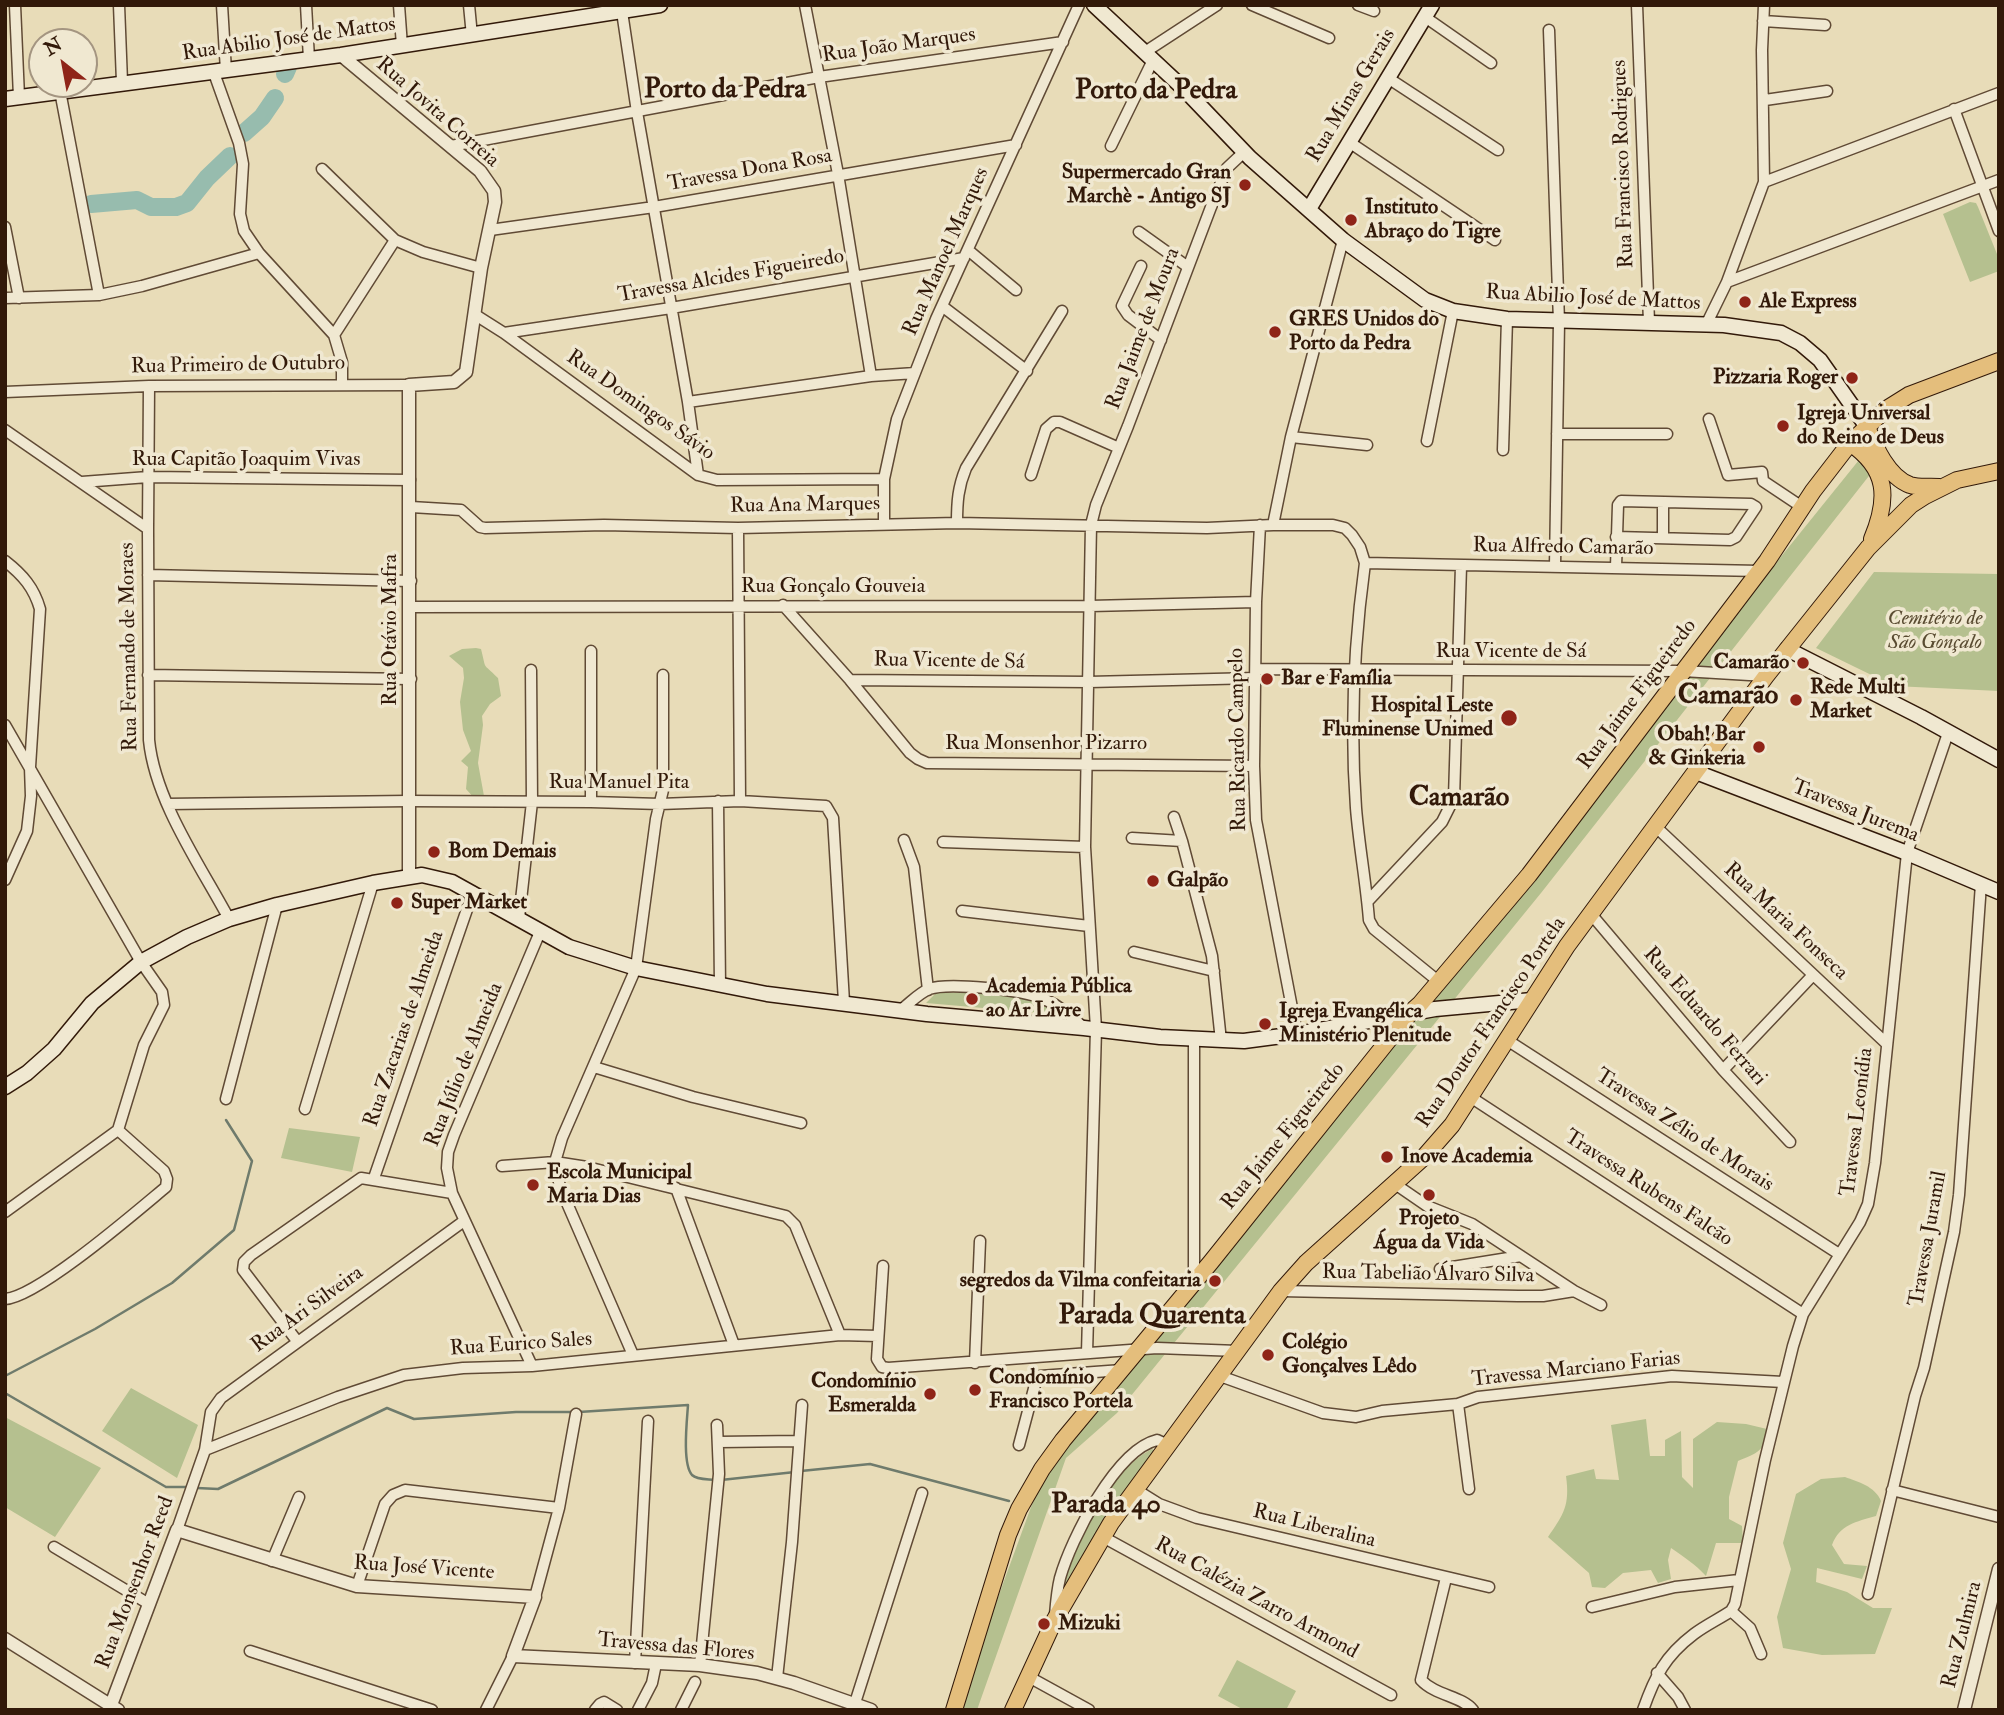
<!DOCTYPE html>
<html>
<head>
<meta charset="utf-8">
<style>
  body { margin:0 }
  #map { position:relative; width:2004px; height:1715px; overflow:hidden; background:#e8dcb8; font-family:"IM FELL Double Pica",serif }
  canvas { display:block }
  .frame { position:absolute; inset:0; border:7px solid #321909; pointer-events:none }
  .north { position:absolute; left:28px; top:28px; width:70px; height:70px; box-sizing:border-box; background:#f0e8d1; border:2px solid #a49581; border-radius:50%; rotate:329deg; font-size:19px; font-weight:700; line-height:28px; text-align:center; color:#321909 }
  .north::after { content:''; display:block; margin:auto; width:24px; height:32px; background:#8f2418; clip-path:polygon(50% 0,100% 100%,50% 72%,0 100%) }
</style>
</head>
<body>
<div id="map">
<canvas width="2004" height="1715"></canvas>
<div class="frame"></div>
<div class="north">N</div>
</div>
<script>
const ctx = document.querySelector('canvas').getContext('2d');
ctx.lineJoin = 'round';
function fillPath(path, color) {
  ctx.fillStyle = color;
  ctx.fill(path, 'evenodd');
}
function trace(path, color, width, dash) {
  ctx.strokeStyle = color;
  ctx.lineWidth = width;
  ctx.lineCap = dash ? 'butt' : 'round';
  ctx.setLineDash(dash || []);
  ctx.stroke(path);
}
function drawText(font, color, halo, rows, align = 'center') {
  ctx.font = font + ' "IM FELL Double Pica",serif';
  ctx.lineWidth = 7;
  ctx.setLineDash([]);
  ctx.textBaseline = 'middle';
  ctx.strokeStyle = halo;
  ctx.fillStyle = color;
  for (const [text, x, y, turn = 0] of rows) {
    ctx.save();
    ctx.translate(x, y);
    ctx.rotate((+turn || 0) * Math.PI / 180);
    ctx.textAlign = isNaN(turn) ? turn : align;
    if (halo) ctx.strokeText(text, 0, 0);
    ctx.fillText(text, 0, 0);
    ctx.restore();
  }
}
const green = new Path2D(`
  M1970,202L1976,203L1978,207L1999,259V271L1970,282L1943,214Z
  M1863,455L1876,467L1541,893L1117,1413L1066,1458L977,1710H961L993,1611L1038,1488L1101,1400Z
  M1874,572L1999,574V691L1894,686L1816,648Z
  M476,648L481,649C487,672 481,661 498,678L501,696L490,704L482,716L483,725L478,763L484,796L475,799L466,789L468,767L461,761L471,751L463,730L460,702L464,678L463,668L449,656L462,649Z
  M937,992C979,994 1026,991 1063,1015L926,1003Z
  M289,1128L360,1137L352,1172L281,1158Z
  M131,1388L198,1425L177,1478L102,1431Z
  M5,1417L101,1468L55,1537L5,1507Z
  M1646,1419L1650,1456H1665V1440L1681,1431L1682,1477L1693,1488V1439L1717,1422L1746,1424L1767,1429C1766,1451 1757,1453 1738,1461L1729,1497V1519L1742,1526L1743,1543H1716L1706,1576C1695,1564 1684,1557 1671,1548L1668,1560L1671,1579L1658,1583L1651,1570L1623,1573L1605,1588L1592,1587L1589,1573L1548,1537C1564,1514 1570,1505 1566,1476L1594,1469L1596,1479L1619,1480L1611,1425Z
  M1152,1449L1155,1451L1061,1603C1061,1596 1061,1588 1063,1581C1072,1539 1113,1468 1152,1449Z
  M1845,1477C1858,1482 1875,1486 1881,1501L1876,1516C1856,1522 1840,1524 1832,1545L1844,1564L1867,1566L1862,1579L1817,1568L1816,1582L1847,1592L1873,1608H1892L1875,1654L1822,1655L1783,1648L1777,1617L1791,1569L1783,1543L1796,1494L1821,1479Z
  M1237,1660L1296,1691L1286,1710H1244L1218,1696Z`);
const stream = new Path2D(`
  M5,1376L95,1329L172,1283L234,1230L252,1161L226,1120
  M5,1393L166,1487H187
  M579,1412L688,1405C687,1420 682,1464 692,1475C697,1480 708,1479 715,1480
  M801,1471L870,1464L1009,1501
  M721,1480L795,1472
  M197,1488L218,1489L387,1408L414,1419L516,1412H572`);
const river = new Path2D(`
  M285,74L288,67
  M244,133L262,117L275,98
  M91,204L137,200L151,207H176L187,203L207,178L230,156`);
const minor = new Path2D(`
  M15,5L19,97
  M119,5L122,82
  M222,5L226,71
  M306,5L309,59
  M399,5L402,46
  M469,5L472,36
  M621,5L637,112L688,402L698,475
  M805,5L838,174L871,376
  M1252,5L1329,38
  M1358,5L1374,11
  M1637,5L1649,322
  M1425,17L1491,63
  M1763,21L1825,25
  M1549,30L1559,322L1555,566
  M1145,52L1217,5
  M214,73L239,143L243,164L240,214L244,231L259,253L334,335L342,362V384
  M1388,78L1498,150
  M60,91L99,295
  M1765,100L1827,91
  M1954,109L1999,231
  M1349,142L1495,240
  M451,146L819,77L1063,42
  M1111,146L1153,60
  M322,169L395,240L423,252L481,268
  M1764,182L1999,93
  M5,227L19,298
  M490,230L654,207L1016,145
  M1139,232L1188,267
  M968,250L1016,290
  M1141,266L1122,306L1128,315L1161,340
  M1727,282L1999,180
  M5,298L99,295L142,286L259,253
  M942,306L1027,371
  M474,314L504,333L698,475L717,480L884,479
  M1706,325L1727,282L1764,182L1762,50L1764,5
  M504,333L671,308L964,258
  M334,335L395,240
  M5,392L149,386L409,385
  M688,402L871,376L915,373
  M1709,419L1728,475L1762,472L1763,481L1802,507
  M5,430L148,529L149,740C155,801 200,865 229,919
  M1557,434H1667
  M1291,437L1367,445
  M1427,441L1453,311
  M1503,450L1507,319
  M1031,475L1046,429L1054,422H1060L1119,448
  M82,482L148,477L410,480
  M411,507L461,510L480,527L485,528L604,525L738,528L957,523L1207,528L1273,525H1333L1345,528L1352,535L1360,547L1365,563C1354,644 1350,727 1356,808C1359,846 1366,882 1369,920L1374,929L1438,981
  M957,523C957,502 958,487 966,468L1062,311
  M884,524V479L897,419L936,319L1079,5
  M1260,525L1256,602L1254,766L1256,820L1297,1034
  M1273,525L1291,437L1343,240
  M738,528L740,801
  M148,529L149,386
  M1663,538V502
  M5,561C23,575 34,588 40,609L30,767L31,796L27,831L5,880
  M1365,563L1760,571
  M1616,567L1618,505L1621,501L1751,504L1756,507L1736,537L1730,540L1616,537
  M148,575L411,581
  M783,605L850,680L910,753L918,759L927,763L1254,766
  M410,607L1090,606L1256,602
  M591,651V802
  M1256,669L1683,671L1766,676
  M148,675L411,679
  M850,680L1089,682L1256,678
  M5,725L141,962L162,992L164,1005L144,1045L118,1130L5,1212
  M718,801L720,986
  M167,804L408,801L591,802L660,804L740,801L826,806L833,818L844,1002
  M1174,817L1182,841
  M1656,827L1887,1044
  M1132,838L1182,841L1212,956L1221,1041
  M904,840L914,867L928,990
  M943,842L1085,847
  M1368,901L1442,822L1454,798L1461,566
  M962,911L1089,926
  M1591,914L1723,1070L1790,1142
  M519,918L532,802L531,670
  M1134,952L1214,971
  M902,1009C910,1003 919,993 929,989C948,982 1024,990 1044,999C1060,1006 1071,1016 1084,1028
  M1194,1039V1280
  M1507,1040L1839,1254
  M594,1067L693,1097L801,1123
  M1723,1070L1813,975
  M1472,1098L1803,1314
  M226,1099L277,905
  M305,1109L373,883
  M502,1166L555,1162L587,1167L786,1216L795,1225L840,1335
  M374,1178L473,892
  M1395,1184L1427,1206L1472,1224L1574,1291L1601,1305
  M676,1188L734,1345
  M883,1266L877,1359L882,1367L888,1368L1157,1348L1238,1351
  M1440,1269L1521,1256
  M1281,1291L1518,1296H1543L1574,1291
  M5,1299C38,1297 137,1211 166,1187L167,1179L164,1171L118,1130
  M297,1341L243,1270L244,1262L251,1255L361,1178L452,1193
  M1087,1353L1096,1029L1085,847L1091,525L1096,505L1128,426L1211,207L1227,168L1243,153
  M633,1355L560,1187L555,1162L562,1138L636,968L656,819L663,790V675
  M975,1363L980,1241
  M532,1366L452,1193L447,1168L448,1152L454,1135L540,932
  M1220,1376L1323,1413L1356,1417L1382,1411L1458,1404L1478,1397L1672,1376L1783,1382
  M1458,1404L1469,1489
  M719,1442L798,1441
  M1019,1445L1036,1381L1040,1376L1122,1370
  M205,1450L338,1397L404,1375L463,1368L532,1366L840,1335L878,1336
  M1135,1489L1159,1504L1197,1518L1489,1587
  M1892,1490L1999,1517
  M177,1530L205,1450L211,1412L221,1398L464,1221
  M1103,1537L1391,1695
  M54,1547L149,1604
  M272,1561L299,1497
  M1446,1578L1421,1680C1436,1696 1462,1696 1473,1710
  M357,1586L385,1504L393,1495L405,1490L559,1508
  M1868,1594L1915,1396L1924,1368L1954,1232L1959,1195L1981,884
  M535,1597L559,1508L576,1414
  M1592,1607L1675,1587L1739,1580
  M1731,1611L1750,1628L1761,1654
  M1055,1615C1056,1603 1057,1590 1060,1578C1071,1539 1116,1450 1157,1440L1168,1445
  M250,1651L432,1710
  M635,1663L648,1421
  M700,1665L719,1474L717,1425
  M1657,1673L1678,1697L1685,1710
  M1029,1677L1089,1710
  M777,1678L792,1542L802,1405
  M855,1703L922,1493
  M486,1710L513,1656
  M595,1710L600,1704L604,1702L617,1710
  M638,1710L652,1683L656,1664
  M681,1710L695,1682
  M1643,1710C1655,1676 1665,1656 1694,1634C1706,1625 1719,1619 1731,1611L1735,1604L1765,1460L1793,1346L1803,1314L1860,1222L1868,1204L1875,1163L1907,853L1948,733`);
const tertiary = new Path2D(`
  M341,55L480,171L494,191L495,202L481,268L466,372L454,382L409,385V876
  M5,1639L118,1710
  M111,1705L177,1530L357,1586L535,1597L513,1656L700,1665L757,1673L794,1683L871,1710
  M1964,1710L1999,1569`);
const secondary = new Path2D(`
  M1094,5L1184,89L1250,158L1343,240L1425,300L1453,311L1507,319L1724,325L1781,333L1800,343L1820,360L1867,427
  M5,99L341,55L660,5
  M1309,209L1432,5
  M1787,649L1921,717L1999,760
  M1696,772L1907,853L1999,892
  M5,1087L27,1073L54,1049L92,1003L141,962L187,937L229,919L277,905L373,883L422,875L452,882L569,947L636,968L767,994L927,1014L1084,1028L1160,1037L1244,1041L1297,1034L1435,1009L1532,1000`);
const primary = new Path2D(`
  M1867,427C1875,447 1888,477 1910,485C1919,488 1930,486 1939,487
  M1850,443C1888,469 1889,498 1872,539
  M954,1710L1008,1535L1019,1509L1042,1469L1063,1440L1211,1262L1411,1012L1420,1004L1529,875L1767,561L1813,491L1850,443L1885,410L1909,395L1999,361
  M1013,1710L1054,1621L1111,1523L1281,1291L1306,1263L1424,1157L1452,1125L1567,946L1766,676L1868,548L1911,505L1925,496L1957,480L1999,471`);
const markers = [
  [1245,185,7,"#8f2418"],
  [1351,220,7,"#8f2418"],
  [1745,302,7,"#8f2418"],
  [1275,332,7,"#8f2418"],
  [1852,378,7,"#8f2418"],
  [1783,426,7,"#8f2418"],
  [1803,663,7,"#8f2418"],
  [1267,679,7,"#8f2418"],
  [1796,700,7,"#8f2418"],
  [1509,718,9,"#8f2418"],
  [1759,747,7,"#8f2418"],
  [434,852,7,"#8f2418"],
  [1153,881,7,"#8f2418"],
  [397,903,7,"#8f2418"],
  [972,999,7,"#8f2418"],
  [1265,1024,7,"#8f2418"],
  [1387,1157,7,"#8f2418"],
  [533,1185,7,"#8f2418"],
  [1429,1195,7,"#8f2418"],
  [1215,1281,7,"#8f2418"],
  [1268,1355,7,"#8f2418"],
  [975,1390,7,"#8f2418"],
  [930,1394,7,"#8f2418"],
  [1044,1624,7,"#8f2418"]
];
const streetNames = [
  ["Rua Abilio José de Mattos",289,40,-8],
  ["Rua João Marques",899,46,-8],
  ["Rua Minas Gerais",1352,96,-59],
  ["Rua Jovita Correia",437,113,41],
  ["Rua Francisco Rodrigues",1624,164,-92],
  ["Travessa Dona Rosa",750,171,-10],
  ["Rua Manoel Marques",947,252,-66],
  ["Travessa Alcides Figueiredo",731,277,-10],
  ["Rua Abilio José de Mattos",1593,299,3],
  ["Rua Jaime de Moura",1144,329,-69],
  ["Rua Primeiro de Outubro",238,366,-1],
  ["Rua Domingos Sávio",640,406,35],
  ["Rua Capitão Joaquim Vivas",246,460],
  ["Rua Ana Marques",805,506,-1],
  ["Rua Alfredo Camarão",1563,548,1],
  ["Rua Gonçalo Gouveia",833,587],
  ["Rua Otávio Mafra",391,630,-90],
  ["Rua Fernando de Moraes",130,647,-91],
  ["Rua Vicente de Sá",1511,652],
  ["Rua Vicente de Sá",949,662,1],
  ["Rua Jaime Figueiredo",1638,695,-53],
  ["Rua Ricardo Campelo",1239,740,-91],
  ["Rua Monsenhor Pizarro",1046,744],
  ["Rua Manuel Pita",619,783],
  ["Travessa Jurema",1855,812,22],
  ["Rua Maria Fonseca",1785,922,43],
  ["Rua Eduardo Ferrari",1704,1017,49],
  ["Rua Doutor Francisco Portela",1492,1023,-56],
  ["Rua Zacarias de Almeida",405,1029,-71],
  ["Rua Júlio de Almeida",465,1065,-68],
  ["Travessa Leonídia",1858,1122,-83],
  ["Travessa Zélio de Morais",1684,1131,33],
  ["Rua Jaime Figueiredo",1284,1137,-51],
  ["Travessa Rubens Falcão",1648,1189,33],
  ["Travessa Juramil",1929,1239,-80],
  ["Rua Tabelião Álvaro Silva",1428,1275,1],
  ["Rua Ari Silveira",308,1310,-36],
  ["Rua Eurico Sales",521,1345,-4],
  ["Travessa Marciano Farias",1576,1370,-6],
  ["Rua Liberalina",1314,1527,14],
  ["Rua José Vicente",424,1569,4],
  ["Rua Monsenhor Reed",136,1583,-69],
  ["Rua Calézia Zarro Armond",1256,1599,29],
  ["Rua Zulmira",1963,1635,-76],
  ["Travessa das Flores",676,1648,5]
];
const poiNames = [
  ["Supermercado Gran",1231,173,"right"],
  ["Marchè - Antigo SJ",1231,197,"right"],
  ["Instituto",1365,208],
  ["Abraço do Tigre",1365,232],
  ["Ale Express",1759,302],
  ["GRES Unidos do",1289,320],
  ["Porto da Pedra",1289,344],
  ["Pizzaria Roger",1838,378,"right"],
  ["Igreja Universal",1797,414],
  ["do Reino de Deus",1797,438],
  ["Camarão",1789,663,"right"],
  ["Bar e Família",1281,679],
  ["Rede Multi",1810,688],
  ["Market",1810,712],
  ["Hospital Leste",1493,706,"right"],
  ["Fluminense Unimed",1493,730,"right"],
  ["Obah! Bar",1745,735,"right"],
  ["& Ginkeria",1745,759,"right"],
  ["Bom Demais",448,852],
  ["Galpão",1167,881],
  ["Super Market",411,903],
  ["Academia Pública",986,987],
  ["ao Ar Livre",986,1011],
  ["Igreja Evangélica",1279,1012],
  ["Ministério Plenitude",1279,1036],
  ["Inove Academia",1401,1157],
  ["Escola Municipal",547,1173],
  ["Maria Dias",547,1197],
  ["Projeto",1429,1219,"center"],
  ["Água da Vida",1429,1243,"center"],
  ["segredos da Vilma confeitaria",1201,1281,"right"],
  ["Colégio",1282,1343],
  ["Gonçalves Lêdo",1282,1367],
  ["Condomínio",989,1378],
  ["Francisco Portela",989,1402],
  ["Condomínio",916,1382,"right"],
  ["Esmeralda",916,1406,"right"],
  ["Mizuki",1058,1624]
];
const parkNames = [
  ["Cemitério de",1935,619],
  ["São Gonçalo",1935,643]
];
const districtNames = [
  ["Porto da Pedra",725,91],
  ["Porto da Pedra",1156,92],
  ["Camarão",1728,697],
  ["Camarão",1459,799],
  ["Parada Quarenta",1152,1317],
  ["Parada 40",1106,1506]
];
fillPath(green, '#b5c08f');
trace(stream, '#6f7b6c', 2.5);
trace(river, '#97bcae', 18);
trace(minor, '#604a35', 13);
trace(tertiary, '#604a35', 15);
trace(secondary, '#321909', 17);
trace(primary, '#321909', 18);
trace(minor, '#f0e8d1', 10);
trace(tertiary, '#f0e8d1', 12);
trace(secondary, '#f0e8d1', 14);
trace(primary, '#e4be7c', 16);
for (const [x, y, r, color] of markers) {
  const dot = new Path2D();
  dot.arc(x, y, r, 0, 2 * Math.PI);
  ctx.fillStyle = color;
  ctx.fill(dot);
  trace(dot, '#f0e8d1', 2.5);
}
drawText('21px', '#321909', '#f0e8d1', streetNames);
drawText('bold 21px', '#321909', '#f0e8d1', poiNames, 'left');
drawText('italic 21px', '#594b31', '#f0e8d1', parkNames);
drawText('bold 28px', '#321909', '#f0e8d1', districtNames);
</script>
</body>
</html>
